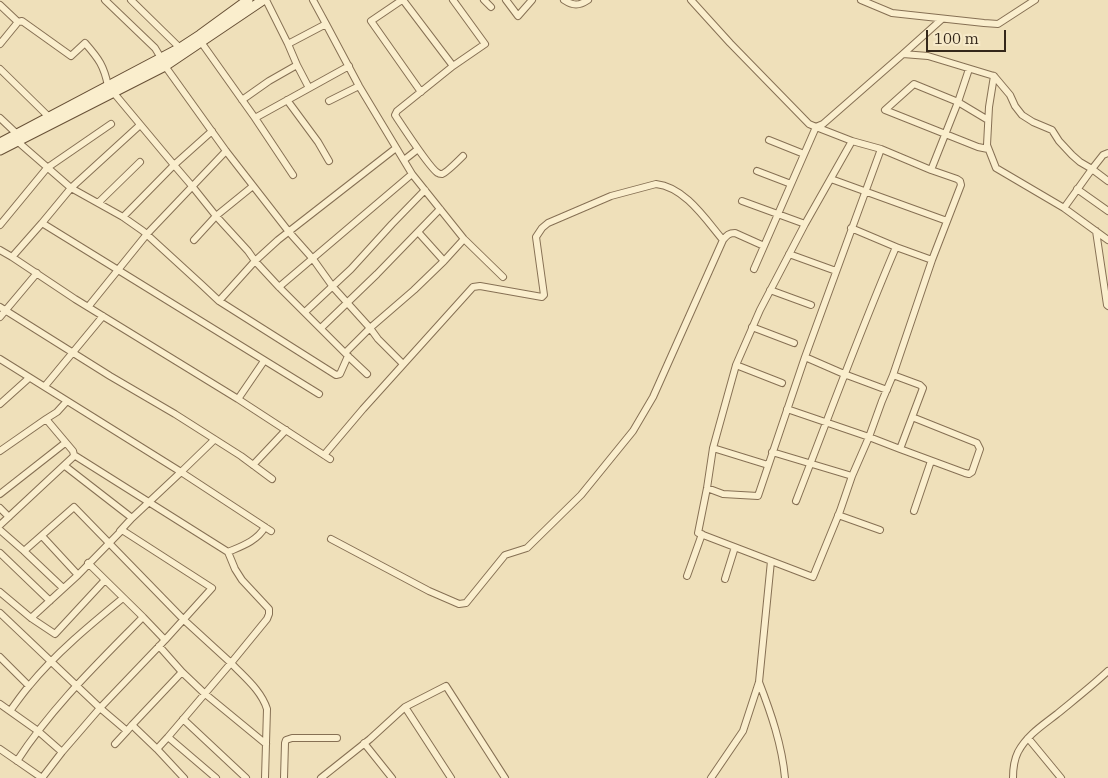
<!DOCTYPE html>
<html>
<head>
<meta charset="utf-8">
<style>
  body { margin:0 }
  #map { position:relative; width:1108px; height:778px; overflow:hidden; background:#efe0ba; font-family:"IBM Plex Serif",serif }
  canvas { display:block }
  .scale { position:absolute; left:926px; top:30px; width:80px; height:22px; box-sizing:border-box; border:2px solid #34271a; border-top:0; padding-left:6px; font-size:15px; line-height:18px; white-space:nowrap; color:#34271a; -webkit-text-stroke:4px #f7eac9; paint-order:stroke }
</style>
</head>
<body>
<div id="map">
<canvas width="1108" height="778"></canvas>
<div class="scale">100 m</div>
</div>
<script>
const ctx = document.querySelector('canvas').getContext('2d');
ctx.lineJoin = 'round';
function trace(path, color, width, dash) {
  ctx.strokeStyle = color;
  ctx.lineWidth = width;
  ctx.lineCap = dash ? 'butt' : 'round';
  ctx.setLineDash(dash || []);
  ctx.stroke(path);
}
const minor = new Path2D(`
  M105,0L155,48L161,58
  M131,0L180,48
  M266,0L288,44L326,24L359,86L412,174L464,239L503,277
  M313,0L326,24
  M402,0L371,21L421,92
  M403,0L453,66L397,111L395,115C401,124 431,170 438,173C439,174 440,174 442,174C446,173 459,160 463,156
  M453,0L485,44L453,66
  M484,0L491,7
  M506,0L518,16L532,0
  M564,0C573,6 579,6 588,0
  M691,0L730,43L809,124L816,127L823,124L903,54L928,56L994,76L989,107L987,145L996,168L1064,208L1108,240
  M861,0L892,13L984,23L998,24L1035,0
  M0,5L18,22
  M201,42L255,118L349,66
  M0,44L18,22L22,21L71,56L85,43C99,59 104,66 108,86L174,165L192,186L216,216L248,251L255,261L279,287L350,358L367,374
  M903,54L942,19
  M297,65L309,88
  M165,66L226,151L289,232L313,259L333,287L370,328L378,339L403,364
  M0,69L49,117
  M994,76L1010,95L1015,106L1022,115L1033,122L1052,130L1059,141L1072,155L1080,162L1092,169L1103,155L1108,153
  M242,100L269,81L297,65L288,44
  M287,100L318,142L329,161
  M329,101L359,86
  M0,118L17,134
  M255,118L293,175
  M988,120L958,102L914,84L885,110L978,147L988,149
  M140,125L71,188L123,217L143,231L202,285L219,301L336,375L340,374L348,356
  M769,140L804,154
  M17,141L71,188L42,223L319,394
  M404,160L418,149
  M931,170L958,102L969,69
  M757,171L791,184
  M831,179L947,221
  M1077,189L1108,211
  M742,201L805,224
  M98,203L140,162
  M1064,208L1092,169L1108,181
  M123,217L174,165L212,131
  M42,223L12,257L75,299L238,399L330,459
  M0,225L47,168L111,124
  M1096,231L1107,305L1108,306
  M418,232L444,261
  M194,240L216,216L253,186
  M896,247L932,260
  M0,250L12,257
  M789,254L836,271
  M754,269L816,127L852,141
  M279,287L412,174
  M770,290L811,305
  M219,301L255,261L278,240L396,148
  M0,307L110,376L175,414L241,456L272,479
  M88,307L147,234L226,151
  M305,312L351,269L392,224L425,190
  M0,317L37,273
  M752,327L794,343
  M321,328L377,274L440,209
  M345,353L370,328L414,290L444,261L464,239
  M805,357L844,374L887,390
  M0,359L181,472L132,518
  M736,365L782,383
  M45,386L103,316
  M238,399L264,361
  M0,404L29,378
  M787,409L869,437L900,449L923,388L920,385L893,375
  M214,440L181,472L271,531
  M713,448L768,465
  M900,449L965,473L969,474L972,472L980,449L977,443L912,417
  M0,451L46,419
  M772,452L852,476
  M74,455L228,552L235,569L242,580L269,609V614L267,619L231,663C244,677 261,690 267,709L265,778
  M324,455L363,409L473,287L480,286L542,297L544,295L536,237L542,228L548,223L611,196L656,184C685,187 706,220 723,240
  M253,465L286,430
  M65,466L132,518L120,531
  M707,488L723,494L758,496L805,357L881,149L931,170L957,179L960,181L961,185L932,260L893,375L882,401L869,437L852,476L840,511L813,577L698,533L707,488L713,448L736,365L760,310L805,224L852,141L881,149
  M0,494L65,443
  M796,501C829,416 860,331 896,247L851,228
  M0,508L9,517
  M914,511L931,461
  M838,515L880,530
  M0,525L73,457L74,455L73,451L46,419L57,412L67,401
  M0,530L24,551L63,588
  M42,536L78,575
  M331,539L429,591L459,604L466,603L505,555L527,548L581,495L633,431L653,397L723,240C727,235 729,233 735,233L764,246
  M24,551L74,507L184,620L231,663L168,737L157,749
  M228,552C242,546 257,541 265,527
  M0,553L50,601
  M687,576L702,534
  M725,579L735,547
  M0,592L31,618L55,634L105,580
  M0,613L100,708L165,640L143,617L88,563
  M31,618L78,575L122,530L212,588L165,640
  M0,657L29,686
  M182,672L204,693L266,744
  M759,682C771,713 782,745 785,778
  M0,704L38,731L62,752L100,708L127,731L132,725L157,749L184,778
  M405,707L451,778
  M10,711C16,703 22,694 29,686C56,653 90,625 123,598
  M183,719L246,778
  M132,725L182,672L159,646
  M168,737L216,778
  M1028,738L1061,778
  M364,743L392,778
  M115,744L127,731
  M0,749L42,778L62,752
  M17,761C52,707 98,663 143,617
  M284,778L285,743L286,740L292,738H337
  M321,778L370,739L405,707L446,686L505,778
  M711,778L743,731L759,682L771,561
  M1013,778C1013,768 1014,760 1018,752C1027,735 1043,725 1057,714C1074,700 1092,686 1108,671`);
const secondary = new Path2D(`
  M0,143L180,48L200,35L248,0
  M0,150L165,66L263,0`);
trace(minor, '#867054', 8);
trace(secondary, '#685137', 11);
trace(minor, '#faeecd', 6);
trace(secondary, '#faeecd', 9);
</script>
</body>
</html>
